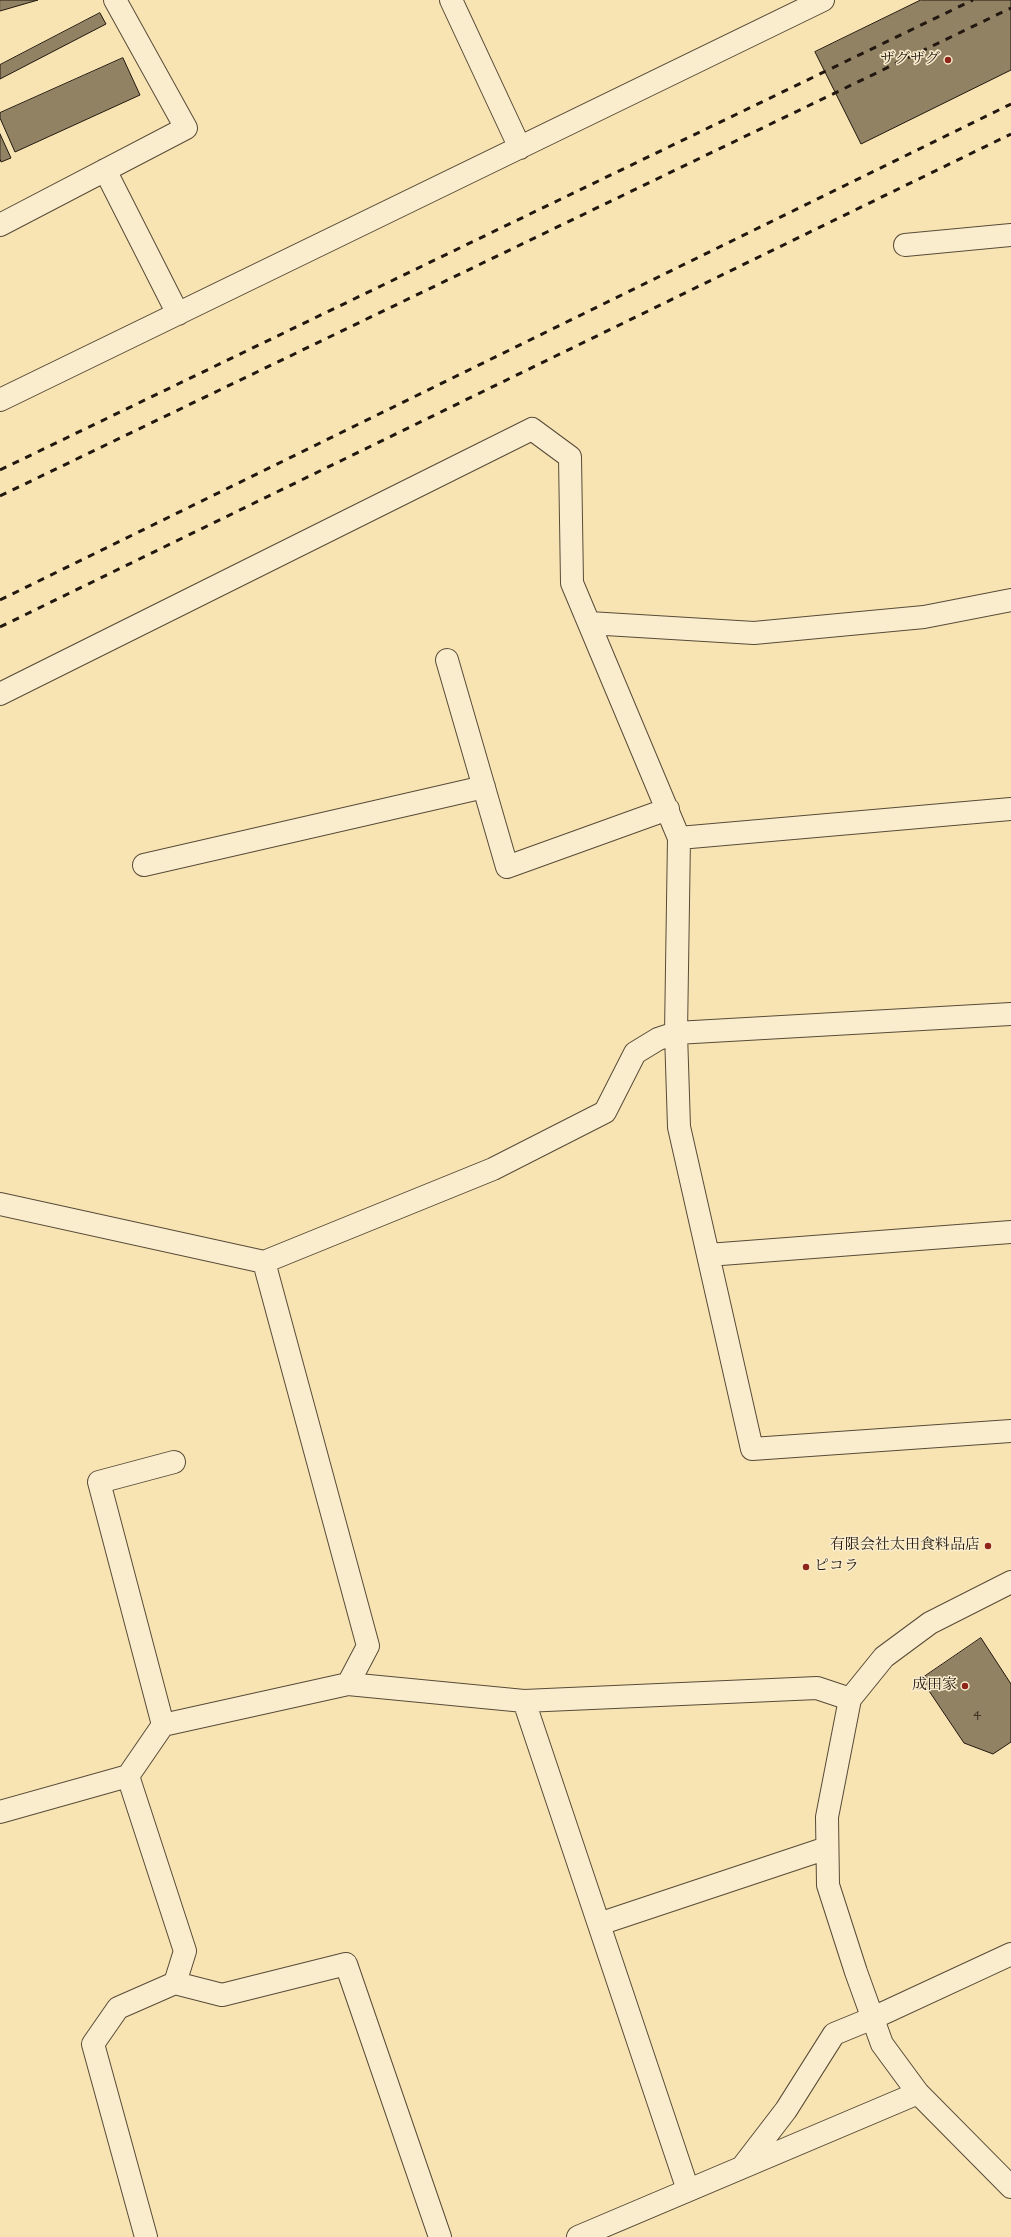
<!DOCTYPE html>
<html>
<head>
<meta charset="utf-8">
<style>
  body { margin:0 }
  canvas { display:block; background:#f8e4b2 }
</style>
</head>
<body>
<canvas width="1011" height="2237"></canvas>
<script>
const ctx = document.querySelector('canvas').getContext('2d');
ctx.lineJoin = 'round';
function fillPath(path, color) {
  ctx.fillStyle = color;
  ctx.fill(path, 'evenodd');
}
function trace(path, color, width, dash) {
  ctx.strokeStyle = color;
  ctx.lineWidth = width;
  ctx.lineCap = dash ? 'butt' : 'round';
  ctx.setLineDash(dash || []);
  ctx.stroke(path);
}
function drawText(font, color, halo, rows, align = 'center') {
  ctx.font = font + ' "IM FELL DW Pica","Noto Serif JP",serif';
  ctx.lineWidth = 3;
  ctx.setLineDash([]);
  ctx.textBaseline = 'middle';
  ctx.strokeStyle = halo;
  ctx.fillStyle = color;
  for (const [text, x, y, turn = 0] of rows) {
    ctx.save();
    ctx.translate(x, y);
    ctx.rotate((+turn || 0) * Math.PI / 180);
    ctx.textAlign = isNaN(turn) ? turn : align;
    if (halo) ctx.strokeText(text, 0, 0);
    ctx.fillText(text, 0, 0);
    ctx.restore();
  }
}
const building = new Path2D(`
  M0,0H38L0,11Z
  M921,0H1011V70L861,144L815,52Z
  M100,13L106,24L0,79V65Z
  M123,58L140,95L15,152L0,118V113Z
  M0,134L11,158L1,162L0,159Z
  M981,1638L1011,1684V1742L993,1754L964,1743L921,1679Z`);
const minor = new Path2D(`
  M451,0L520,148
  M105,170L178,314
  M0,225L186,128L115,0
  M905,245L1011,235
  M0,400L823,0
  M589,623L754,633L924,617L1011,600
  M447,660L507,867L668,809
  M0,694L532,429L570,457L572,583L679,838L676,1033L679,1127L752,1449L1011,1431
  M679,838L1011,809
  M144,865L484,787
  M0,1204L264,1262L493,1169L605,1112L635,1053L658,1039L676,1033L1011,1014
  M708,1255L1011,1232
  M264,1262L368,1646L348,1684
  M1011,1582L930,1623L884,1657L850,1699L827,1817L828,1885L856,1972L882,2044L918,2093L1011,2187
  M524,1701L688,2190
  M163,1725L99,1482L174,1462
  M0,1812L128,1776
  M599,1924L827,1848
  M175,1983L222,1995L346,1964L440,2237
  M743,2166L786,2110L834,2034L873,2018L1011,1954
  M146,2237L93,2044L118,2008L175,1983L185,1951L128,1776L163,1725L348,1684L524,1701L817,1688L850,1699
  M578,2237L918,2093`);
const rail = new Path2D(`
  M0,470L973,0
  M0,496L1011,8
  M0,600L1011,104
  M0,627L1011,134`);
const markers = [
  [948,60,4,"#8f2418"],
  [988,1546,4,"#8f2418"],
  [806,1567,4,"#8f2418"],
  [965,1686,4,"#8f2418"]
];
const numberNames = [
  ["4",977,1713]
];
const poiNames = [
  ["ザグザグ",940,60],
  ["有限会社太田食料品店",980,1546],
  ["ピコラ",814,1567,"left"],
  ["成田家",957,1686]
];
fillPath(building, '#918264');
trace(building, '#221810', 1);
trace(minor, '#584b38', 24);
trace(minor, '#faedcd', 22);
trace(rail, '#221810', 3, [7, 7]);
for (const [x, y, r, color] of markers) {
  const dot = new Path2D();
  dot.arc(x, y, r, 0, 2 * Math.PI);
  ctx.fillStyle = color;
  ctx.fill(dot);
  trace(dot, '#faedcd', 1.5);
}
drawText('13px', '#3e3225', null, numberNames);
drawText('15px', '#221810', '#faedcd', poiNames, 'right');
</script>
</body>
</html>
